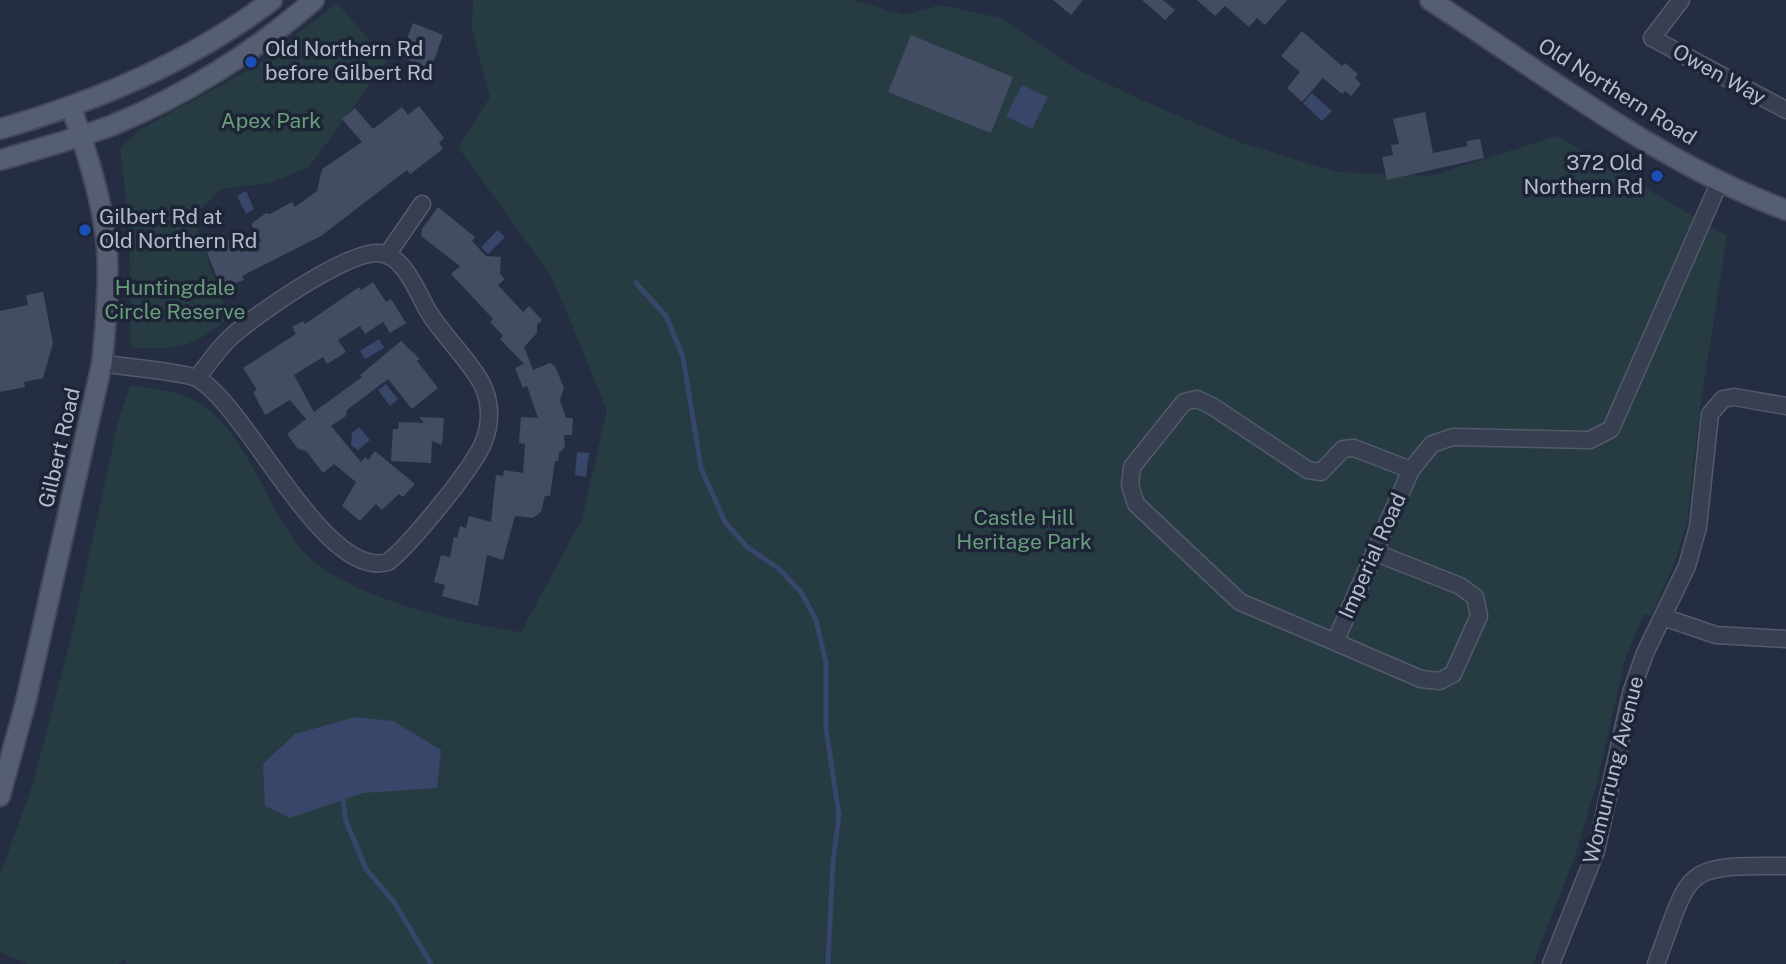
<!DOCTYPE html>
<html>
<head>
<meta charset="utf-8">
<style>
  body { margin:0 }
  canvas { display:block; background:#242d41 }
</style>
</head>
<body>
<canvas width="1786" height="964"></canvas>
<script>
const ctx = document.querySelector('canvas').getContext('2d');
ctx.lineJoin = 'round';
function fillPath(path, color) {
  ctx.fillStyle = color;
  ctx.fill(path, 'evenodd');
}
function trace(path, color, width, dash) {
  ctx.strokeStyle = color;
  ctx.lineWidth = width;
  ctx.lineCap = dash ? 'butt' : 'round';
  ctx.setLineDash(dash || []);
  ctx.stroke(path);
}
function drawText(font, color, halo, rows, align = 'center') {
  ctx.font = font + ' "Public Sans",sans-serif';
  ctx.lineWidth = 7;
  ctx.setLineDash([]);
  ctx.textBaseline = 'middle';
  ctx.strokeStyle = halo;
  ctx.fillStyle = color;
  for (const [text, x, y, turn = 0] of rows) {
    ctx.save();
    ctx.translate(x, y);
    ctx.rotate((+turn || 0) * Math.PI / 180);
    ctx.textAlign = isNaN(turn) ? turn : align;
    if (halo) ctx.strokeText(text, 0, 0);
    ctx.fillText(text, 0, 0);
    ctx.restore();
  }
}
const green = new Path2D(`
  M473,0H852L905,15L940,5L1001,18L1076,69L1148,103L1242,143L1337,172L1431,176L1557,136L1727,236L1701,402L1687,523L1675,562L1651,616L1644,614L1625,659L1597,782L1575,856L1533,964H128L124,959L118,964H28L0,952V875L33,784L73,630L118,422L130,385C149,388 174,390 192,399C247,427 265,508 304,552C345,597 462,624 521,632L582,519L607,410L552,277L458,147L490,97L472,30Z
  M337,3L387,61L309,167L270,183L221,189L193,216L228,318C195,347 175,351 131,347L129,222L120,148L141,129L258,65Z`);
const water = new Path2D(`
  M1022,85L1048,97L1032,129L1006,116Z
  M1312,93L1332,111L1322,121L1303,103Z
  M246,191L254,209L246,214L237,196Z
  M498,230L505,237L488,254L481,247Z
  M379,339L384,348L365,359L360,351Z
  M386,384L398,399L390,406L378,390Z
  M359,427L370,440L358,450L351,445L352,433Z
  M577,452L589,453L586,477L575,475Z
  M355,717L393,721L441,750L437,788L363,793L290,818L265,806L263,764L295,734Z`);
const stream = new Path2D(`
  M636,283L666,316L683,357L701,468L725,522L747,547L778,568L801,592L816,620L826,663V729L839,815L833,862L828,964
  M343,800L346,821L366,869L394,902L431,964`);
const building = new Path2D(`
  M1053,0H1083L1071,15Z
  M1142,0H1163L1175,10L1165,20Z
  M1197,0H1287L1265,25L1257,18L1249,27L1225,6L1215,16Z
  M413,23L443,35L431,69L400,57Z
  M1302,31L1342,66L1345,63L1358,74L1355,78L1361,84L1351,96L1345,91L1342,94L1323,78L1302,102L1287,88L1300,72L1281,56Z
  M911,35L1013,77L991,133L888,92Z
  M419,106L444,138L439,143L443,149L410,174L407,170L321,236L242,276L244,280L221,288L206,250L212,238L224,233L227,240L237,236L262,242L251,224L266,213L270,214L292,202L295,207L317,191L322,169L362,142L342,119L355,108L373,129L402,107L408,115Z
  M1425,112L1433,153L1467,146V141L1480,139L1484,158L1387,180L1382,157L1393,155L1391,145L1399,144L1393,119Z
  M438,207L475,237L472,241L486,256L501,257L500,274L505,279L498,285L523,312L529,306L542,320L537,325V333L524,347L533,370L550,363L555,366L564,388L560,400L566,418H573L572,435H564L565,447L559,453L558,461H555L550,496H545L541,512L533,518L515,516L503,560L487,555L478,606L442,596L445,585L434,582L441,555L450,557L454,537L457,538L460,526L466,528L469,516L491,522L496,475L503,476L504,470L523,473L525,444L519,443L521,417L538,418L527,386L523,388L515,368L524,364L500,339L503,336L490,322L493,319L451,274L460,266L421,236L422,229Z
  M373,282L386,302L391,299L406,323L390,333L383,322L365,334L360,326L338,340L346,352L327,364L323,357L294,375L314,412L362,377L360,375L401,341L420,359L417,361L438,388L412,409L388,379L347,410L346,416L331,426L361,462L365,457L368,460L375,451L415,484L403,497L399,494L382,510L376,504L360,521L342,506L356,482L334,464L323,473L306,451L298,449L287,434L306,419L290,400L265,415L253,392L257,390L243,368L296,334L292,327L303,321L305,324L359,287L361,290Z
  M43,292L53,343L43,378L24,382L25,387L0,392V311L28,305L26,295Z
  M419,417L444,418L442,445L432,441L431,463L391,461L393,429H398L399,422L424,423Z`);
const minor = new Path2D(`
  M1681,0L1652,38L1786,110
  M387,255L422,204
  M102,363C121,367 187,372 198,379C248,407 324,581 388,562C410,545 475,466 484,441C491,423 491,402 482,384C468,358 444,337 428,311C417,292 404,254 378,253C346,252 256,314 231,337C218,349 208,364 197,378
  M1411,470L1354,448L1343,449L1321,472L1308,470L1212,406L1197,399L1184,402L1132,467L1130,485L1136,504L1240,602L1335,642L1411,470L1432,444L1453,437L1590,440L1611,429L1720,181
  M1663,617L1716,635L1786,639
  M1335,642L1421,679L1440,681L1453,674L1479,616L1475,597L1460,586L1374,552
  M1551,964L1596,851L1631,693L1645,653L1687,566L1698,527L1710,414L1723,399L1734,397L1786,406
  M1656,964C1692,868 1680,865 1786,866`);
const major = new Path2D(`
  M1430,0C1545,74 1657,162 1786,210
  M0,129C97,101 191,62 272,0
  M0,160C38,149 76,139 113,125C184,96 256,51 314,0
  M0,796L25,705L102,363C106,325 109,287 107,249C103,201 87,153 71,107`);
const markers = [
  [251,62,7,"#1a4fb4"],
  [1657,176,7,"#1a4fb4"],
  [85,230,7,"#1a4fb4"]
];
const poiNames = [
  ["Old Northern Rd",265,50],
  ["before Gilbert Rd",265,74],
  ["372 Old",1643,164,"right"],
  ["Northern Rd",1643,188,"right"],
  ["Gilbert Rd at",99,218],
  ["Old Northern Rd",99,242]
];
const streetNames = [
  ["Owen Way",1719,75,29],
  ["Old Northern Road",1617,92,32],
  ["Gilbert Road",60,448,-77],
  ["Imperial Road",1373,556,-66],
  ["Womurrung Avenue",1614,770,-76]
];
const parkNames = [
  ["Apex Park",271,122],
  ["Huntingdale",175,289],
  ["Circle Reserve",175,313],
  ["Castle Hill",1024,519],
  ["Heritage Park",1024,543]
];
fillPath(green, '#263c42');
fillPath(water, '#374669');
trace(stream, '#374669', 5);
fillPath(building, '#424c63');
trace(minor, '#535a6b', 19);
trace(major, '#41485a', 23);
trace(minor, '#383f51', 16);
trace(major, '#565e71', 19);
for (const [x, y, r, color] of markers) {
  const dot = new Path2D();
  dot.arc(x, y, r, 0, 2 * Math.PI);
  ctx.fillStyle = color;
  ctx.fill(dot);
  trace(dot, '#1d2436', 2.5);
}
drawText('21px', '#b4bbcb', '#1d2436', poiNames, 'left');
drawText('21px', '#b4bbcb', '#1d2436', streetNames);
drawText('21px', '#6a9d7c', '#1d2436', parkNames);
</script>
</body>
</html>
